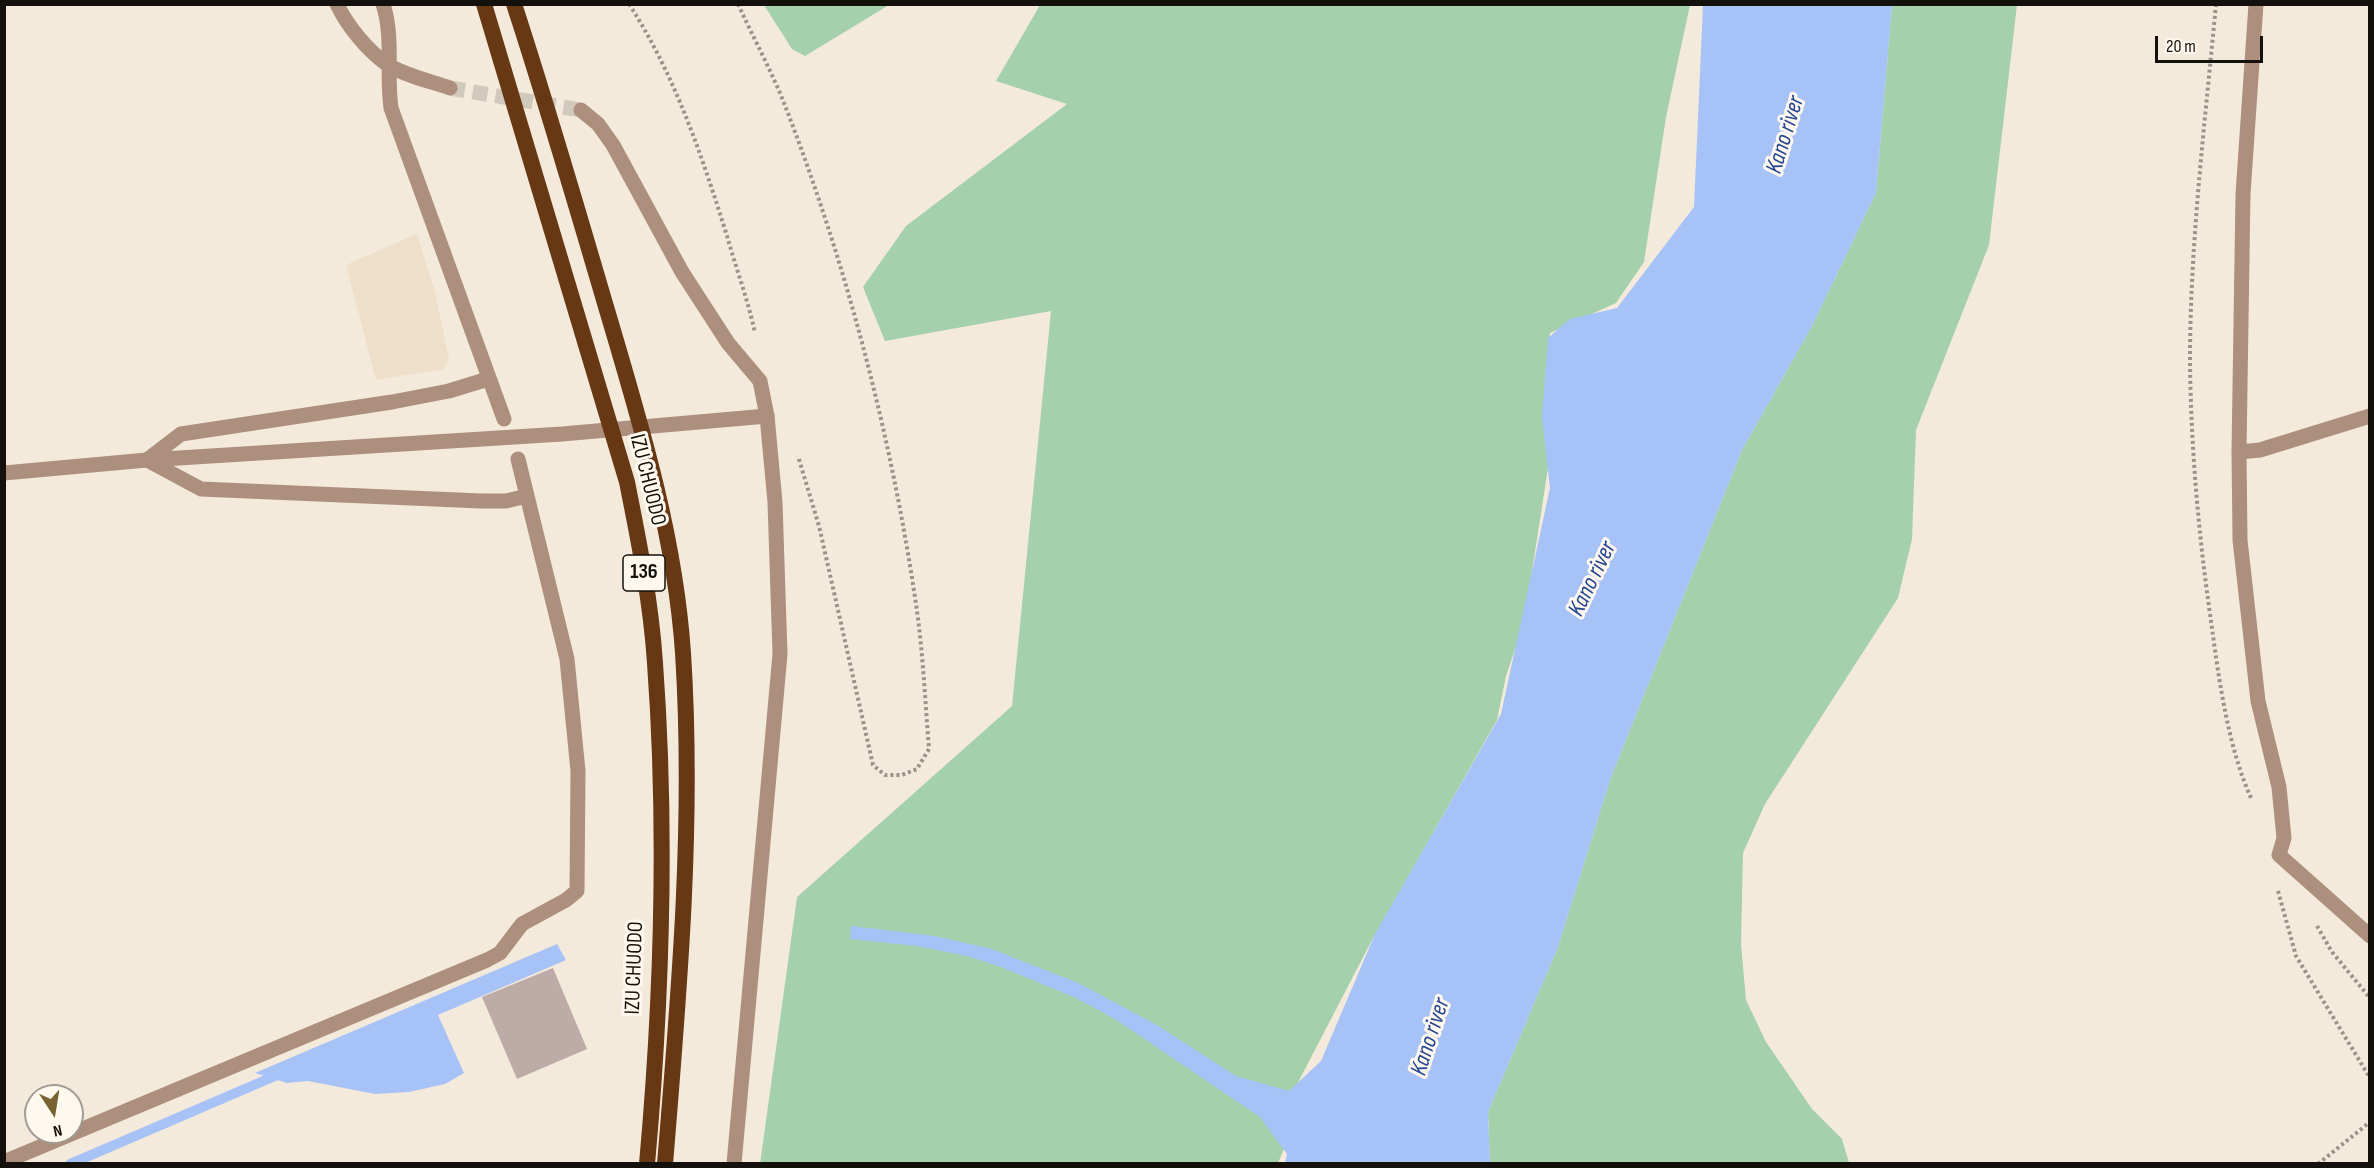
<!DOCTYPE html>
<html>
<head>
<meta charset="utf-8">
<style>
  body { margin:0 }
  #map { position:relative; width:2374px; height:1168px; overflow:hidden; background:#f4eadc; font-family:"Sofia Sans Condensed",sans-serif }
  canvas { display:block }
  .frame { position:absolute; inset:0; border:6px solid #14110c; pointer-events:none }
  .north { position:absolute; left:24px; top:1084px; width:60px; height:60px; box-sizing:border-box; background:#fef8ef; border:2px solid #a09c94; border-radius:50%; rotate:168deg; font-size:16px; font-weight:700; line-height:24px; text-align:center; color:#14110c }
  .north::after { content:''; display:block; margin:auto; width:21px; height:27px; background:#786232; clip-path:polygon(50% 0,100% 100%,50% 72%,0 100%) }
  .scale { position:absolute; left:2155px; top:36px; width:108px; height:27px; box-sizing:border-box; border:3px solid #14110c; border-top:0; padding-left:8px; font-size:18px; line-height:21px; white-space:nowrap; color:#14110c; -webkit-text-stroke:4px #fef8ef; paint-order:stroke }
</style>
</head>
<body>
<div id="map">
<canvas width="2374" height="1168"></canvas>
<div class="frame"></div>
<div class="north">N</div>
<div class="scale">20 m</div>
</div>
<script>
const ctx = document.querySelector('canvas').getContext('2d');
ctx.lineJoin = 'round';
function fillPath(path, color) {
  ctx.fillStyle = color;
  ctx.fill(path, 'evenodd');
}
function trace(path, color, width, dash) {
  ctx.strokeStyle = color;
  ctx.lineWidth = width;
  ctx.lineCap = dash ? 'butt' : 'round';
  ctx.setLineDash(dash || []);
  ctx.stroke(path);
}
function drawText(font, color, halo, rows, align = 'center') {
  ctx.font = font + ' "Sofia Sans Condensed",sans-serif';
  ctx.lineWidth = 6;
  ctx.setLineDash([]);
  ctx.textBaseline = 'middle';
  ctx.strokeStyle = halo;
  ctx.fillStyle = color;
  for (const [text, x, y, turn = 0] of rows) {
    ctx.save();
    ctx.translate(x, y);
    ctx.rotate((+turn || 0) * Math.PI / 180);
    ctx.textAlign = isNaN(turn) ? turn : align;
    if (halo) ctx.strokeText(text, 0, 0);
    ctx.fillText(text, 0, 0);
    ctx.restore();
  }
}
const built = new Path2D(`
  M417,234L435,292L449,359L444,369L376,380L346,265Z`);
const green = new Path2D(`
  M764,5H889L805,56L792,49Z
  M1040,5H1690L1666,117L1644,262L1616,303L1550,333L1547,361L1548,468L1524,623L1506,676L1497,720L1371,942L1292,1094L1284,1149L1278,1163L760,1164L797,897L1012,706L1051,311L885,341L863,287L906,226L1067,104L996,81Z
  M1892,5H2017L1989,245L1916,430L1912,539L1898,598L1765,804L1743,853L1741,944L1746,1000L1766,1042L1812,1109L1842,1139L1849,1163H1490L1488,1112L1558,947L1611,777L1742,450L1812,326L1876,193Z`);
const water = new Path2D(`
  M1703,5H1892L1876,193L1812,326L1742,450L1611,777L1558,947L1488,1112L1490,1163H1285L1287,1154L1260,1117L1115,1019L1076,998L1001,967L967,956L917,946L850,939L851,926L935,936L992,949L1078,983L1157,1025L1236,1076L1289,1091L1321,1061L1375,934L1501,714L1550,488L1542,417L1548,338L1570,319L1617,308L1694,207Z
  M557,944L566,960L438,1015L464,1073L445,1084L409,1092L375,1094L308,1081L287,1083L255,1073Z`);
const stream = new Path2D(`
  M70,1164L282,1073`);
const building = new Path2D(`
  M553,968L587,1049L517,1079L482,997Z`);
const minorTunnel = new Path2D(`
  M450,88L581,110`);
const path = new Path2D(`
  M629,4C675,75 702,156 727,236C736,268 748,300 755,333
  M738,4C753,37 771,70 784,103C846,263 891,434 916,604C923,651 925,700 929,749L917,769L902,775H885L873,765L819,526L798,456
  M2216,4C2205,123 2190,243 2190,362C2191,451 2199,540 2212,628C2219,681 2229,751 2252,800
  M2278,891L2296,956L2370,1078
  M2317,926L2332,952L2370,998
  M2318,1164L2370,1122`);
const service = new Path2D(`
  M383,4C394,38 386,73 391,108L504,419
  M2256,4L2243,194L2239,452L2240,540L2258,701L2279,787L2284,838L2279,855L2370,936
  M488,379L449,391L392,402L181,434L147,460L201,489L481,501H506L527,496
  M2239,452L2260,450L2370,416
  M4,1162L487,960L500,953L522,924L566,900L577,891L578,771L567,659L518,459
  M734,1164L780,654L775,502L767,416`);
const minor = new Path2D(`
  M337,4C347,26 368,51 388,65C406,76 430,81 450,88
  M4,473L147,460L562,434L767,416L760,381L728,343L682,272L613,145L598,124L581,110`);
const trunk = new Path2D(`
  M484,4L627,482C639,542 651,602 655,663C667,828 662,998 647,1164
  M514,4C546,102 575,201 604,300C638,415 675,533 683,653C694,823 679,994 665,1164`);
const shields = [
  [644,573,42]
];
const shieldNames = [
  ["136",644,573]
];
const streetNames = [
  ["IZU CHUODO",647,480,76],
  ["IZU CHUODO",635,968,-88]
];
const waterNames = [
  ["Kano river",1786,135,-73],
  ["Kano river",1593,579,-64],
  ["Kano river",1431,1037,-72]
];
fillPath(built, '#eddfca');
fillPath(green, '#a4d0ab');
fillPath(water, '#a7c2f7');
trace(stream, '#a7c2f7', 10);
fillPath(building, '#bcaba6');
trace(minorTunnel, '#d2c9bd', 15, [15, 8]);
trace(path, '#9b9389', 4, [3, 3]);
trace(service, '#ad8f7d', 15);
trace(minor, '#ad8f7d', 15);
trace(trunk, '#673813', 16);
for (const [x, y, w] of shields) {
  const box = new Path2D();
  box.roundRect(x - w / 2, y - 18, w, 36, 4.5);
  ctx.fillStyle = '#fef8ef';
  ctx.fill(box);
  trace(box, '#14110c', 1.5);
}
drawText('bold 21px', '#14110c', null, shieldNames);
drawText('22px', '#14110c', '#fef8ef', streetNames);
drawText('italic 24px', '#254792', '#fef8ef', waterNames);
</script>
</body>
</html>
